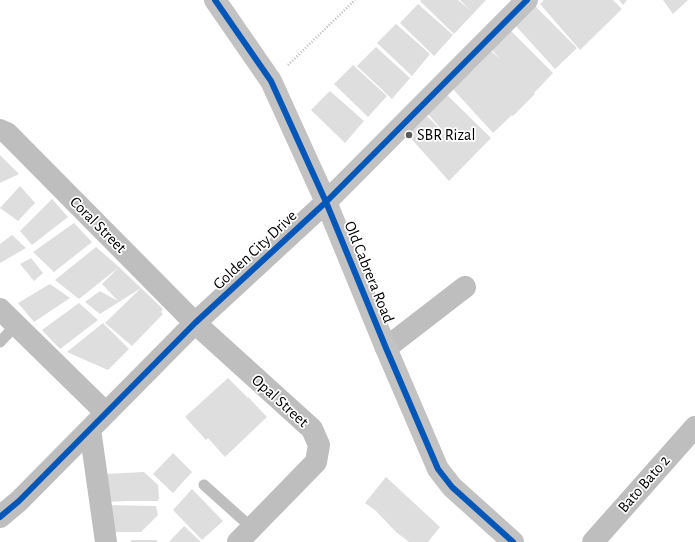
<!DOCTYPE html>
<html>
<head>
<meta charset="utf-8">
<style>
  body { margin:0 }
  canvas { display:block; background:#fff }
</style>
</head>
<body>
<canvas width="695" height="542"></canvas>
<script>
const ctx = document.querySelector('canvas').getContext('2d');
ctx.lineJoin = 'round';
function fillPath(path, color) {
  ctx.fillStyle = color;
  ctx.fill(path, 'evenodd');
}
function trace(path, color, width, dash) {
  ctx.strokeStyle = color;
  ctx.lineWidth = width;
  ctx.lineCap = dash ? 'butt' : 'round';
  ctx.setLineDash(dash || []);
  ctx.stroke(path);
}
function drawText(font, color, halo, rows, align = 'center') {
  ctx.font = font + ' "Alegreya Sans",sans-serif';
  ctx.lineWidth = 3.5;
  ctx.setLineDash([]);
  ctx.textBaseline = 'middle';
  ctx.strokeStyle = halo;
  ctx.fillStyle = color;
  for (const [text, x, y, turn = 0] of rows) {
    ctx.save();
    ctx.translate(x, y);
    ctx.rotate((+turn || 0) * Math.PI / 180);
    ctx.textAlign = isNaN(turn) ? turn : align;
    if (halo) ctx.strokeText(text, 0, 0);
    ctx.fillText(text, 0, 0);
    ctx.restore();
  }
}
const building = new Path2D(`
  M421,0H458L471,11L460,0H486L454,34L420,1Z
  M544,0H613L622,9L580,50L540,4Z
  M619,0H627L623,5Z
  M663,0H688L673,14Z
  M418,4L453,35L434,56L400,23Z
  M533,4L577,48L555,69L514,24Z
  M396,24L430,54L412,76L377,43Z
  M510,30L553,73L534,93L535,94L513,116L512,115L493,133L452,88L471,69L473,70L491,51L501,60L491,49Z
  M376,47L410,78L392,99L357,66Z
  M353,65L387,96L368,117L334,84Z
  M330,91L364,121L345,143L311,110Z
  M447,95L491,138L449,181L408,135L427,116L449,138L428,114Z
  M0,155L19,174L0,183Z
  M20,186L35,203L18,221L0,208Z
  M52,199L68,217L32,245L20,231Z
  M74,223L92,242L54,272L33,252Z
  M12,235L26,248L0,263V244Z
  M96,247L119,267L79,299L55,280Z
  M31,258L43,273L34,281L20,264Z
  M119,267L163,309L161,312L163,314L132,346L105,323L141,288L100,314L85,302L100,291L118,301L102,284Z
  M50,284L70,298L34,322L18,303Z
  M79,303L98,320L60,349L42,330Z
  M103,323L129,349L108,370L67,352Z
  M228,378L247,397L246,399L248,397L267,417L225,457L208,438L206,440L186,418V416Z
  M173,453L192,472L173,493L153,474Z
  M144,472L158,485L159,499H158V501H126L105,502V474Z
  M386,477L440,527L428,542H409L396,532L376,511L365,503Z
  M192,489L223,521L202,540L173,510Z
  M105,505L156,506L158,515L141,532H105Z
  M184,526L201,542H169Z
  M131,540H157V542H131Z`);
const path = new Path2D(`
  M288,65L355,0`);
const lane = new Path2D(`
  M0,342L16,325
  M204,485L252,528`);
const street = new Path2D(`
  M0,130L7,133L195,323L312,429L319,445L316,462L238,542
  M0,309L106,413
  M386,348L465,287
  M90,429L106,542
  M0,517L19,501L195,323L326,202
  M593,542L695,427`);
const secondary = new Path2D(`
  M215,0L271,81L326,202L386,348L438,469L452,487L513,542
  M326,202L527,0`);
const cycleway = new Path2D(`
  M215,0L271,81L326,202L386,348L438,469L452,487L513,542
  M0,517L19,501L195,323L326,202L527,0`);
const markers = [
  [409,135,4,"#595959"]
];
const poiNames = [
  ["SBR Rizal",417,135]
];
const streetNames = [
  ["Coral Street",98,225,45],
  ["Golden City Drive",255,250,-43],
  ["Old Cabrera Road",369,272,68],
  ["Opal Street",280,401,42],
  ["Bato Bato 2",644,484,-49]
];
fillPath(building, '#dedede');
trace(path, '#b9b9b9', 2.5, [1, 2]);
trace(lane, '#bebebe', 11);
trace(street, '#bebebe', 22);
trace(secondary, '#c2c2c2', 22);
trace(cycleway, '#0057b8', 6);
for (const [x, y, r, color] of markers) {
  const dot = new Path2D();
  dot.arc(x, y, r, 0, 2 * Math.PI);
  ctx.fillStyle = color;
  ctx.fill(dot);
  trace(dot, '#fff', 1.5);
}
drawText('16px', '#000', '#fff', poiNames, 'left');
drawText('16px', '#000', '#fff', streetNames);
</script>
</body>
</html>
